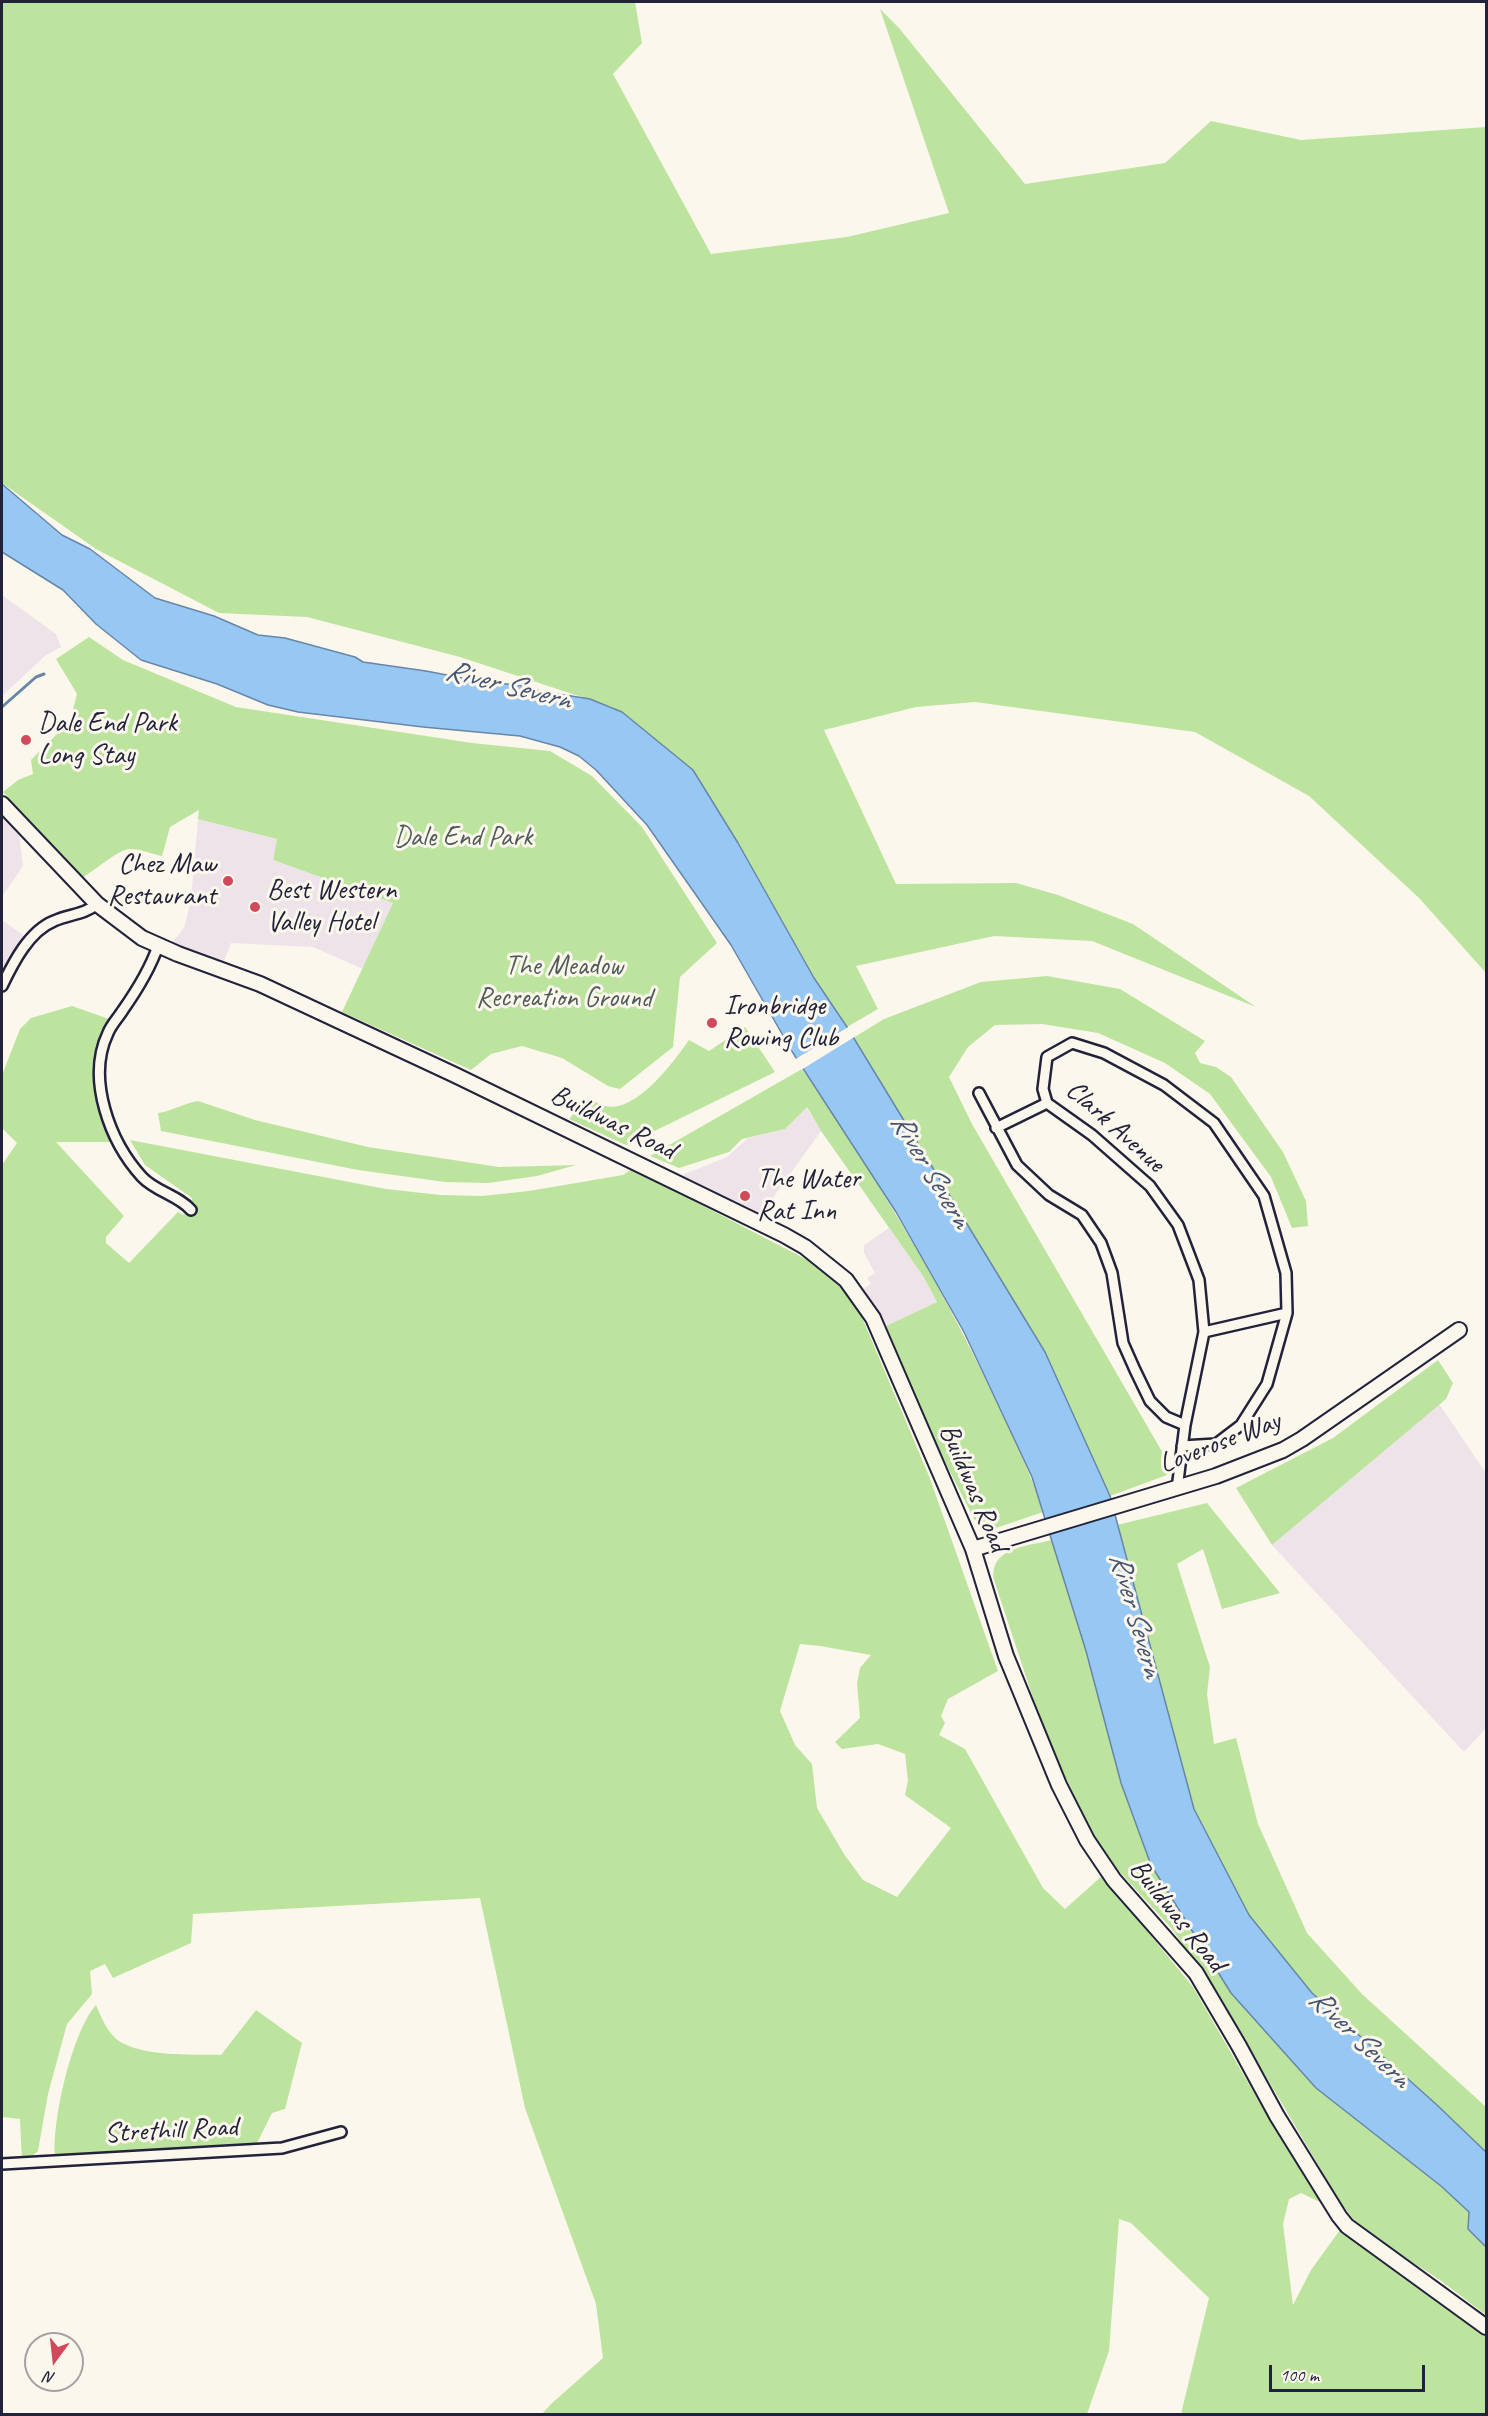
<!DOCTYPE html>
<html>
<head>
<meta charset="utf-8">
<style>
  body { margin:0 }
  #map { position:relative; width:1488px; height:2416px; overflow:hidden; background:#fbf7ec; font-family:Caveat,sans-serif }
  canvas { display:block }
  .frame { position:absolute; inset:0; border:3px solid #22223b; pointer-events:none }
  .north { position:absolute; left:24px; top:2332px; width:60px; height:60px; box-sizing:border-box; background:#fbf7ec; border:2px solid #a4a2a5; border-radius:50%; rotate:195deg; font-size:16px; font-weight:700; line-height:24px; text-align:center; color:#22223b }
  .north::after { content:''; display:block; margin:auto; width:21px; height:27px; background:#d1495b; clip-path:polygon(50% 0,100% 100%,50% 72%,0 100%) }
  .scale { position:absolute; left:1269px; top:2365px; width:156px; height:27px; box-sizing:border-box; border:3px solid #22223b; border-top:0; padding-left:8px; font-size:18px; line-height:21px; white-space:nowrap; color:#22223b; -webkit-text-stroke:4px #fbf7ec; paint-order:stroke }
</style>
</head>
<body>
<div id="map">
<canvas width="1488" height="2416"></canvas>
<div class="frame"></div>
<div class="north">N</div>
<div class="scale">100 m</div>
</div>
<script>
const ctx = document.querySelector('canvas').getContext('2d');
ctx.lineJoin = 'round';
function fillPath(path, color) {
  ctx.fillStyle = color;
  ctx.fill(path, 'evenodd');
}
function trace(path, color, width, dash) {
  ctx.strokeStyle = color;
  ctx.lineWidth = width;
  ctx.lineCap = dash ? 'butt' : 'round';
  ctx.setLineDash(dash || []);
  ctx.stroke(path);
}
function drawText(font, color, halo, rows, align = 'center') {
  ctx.font = font + ' Caveat,sans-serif';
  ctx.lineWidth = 6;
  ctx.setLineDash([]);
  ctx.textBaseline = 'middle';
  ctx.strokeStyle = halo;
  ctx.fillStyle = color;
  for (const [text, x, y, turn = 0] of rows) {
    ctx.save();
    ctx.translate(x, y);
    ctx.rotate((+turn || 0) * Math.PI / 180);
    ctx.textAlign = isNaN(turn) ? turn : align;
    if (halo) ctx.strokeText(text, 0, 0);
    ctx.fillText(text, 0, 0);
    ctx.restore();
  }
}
const built = new Path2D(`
  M2,595L56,634L61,647L46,655L2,696Z
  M2,814L19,833L23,866L2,897Z
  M198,819L277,839L273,860L393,903L363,969L313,947L231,943L223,963L172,943L184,928L191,900Z
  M2,920L27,938L2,974Z
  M806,1107L821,1131L760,1216L682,1175L727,1157L748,1138L785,1129Z
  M889,1228L923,1276L937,1302L886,1326L863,1289L871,1284L867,1278L875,1273L864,1253V1245Z
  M1439,1404L1486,1473V1728L1464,1752L1272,1545Z`);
const green = new Path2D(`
  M2,2H635L642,43L613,74L711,254L847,237L949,213L880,9L899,28L1025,184L1165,163L1211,121L1301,140L1486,127V973L1419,898L1309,796L1195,732L975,702L916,707L824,730L896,884L1016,883L1058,895L1133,924L1256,1007L1092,941L994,936L856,966L878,1009L847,1027L814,978L738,843L612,707L460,657L307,617L219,613L96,549L2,483Z
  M89,637L123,660L236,707L472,743L550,751L592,776L642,827L717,943L680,977L673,1047L620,1089L608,1086L562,1058L522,1046L491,1054L471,1070L342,1012L393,903L273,860L277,839L198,819L199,810L170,827L162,856C152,854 140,849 130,849C119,849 94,871 82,878L3,792L18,780L33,774L31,760L70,721L77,694L56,659Z
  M1047,976L1120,989L1205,1041L1195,1053L1200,1063L1216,1067L1231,1077L1283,1152L1306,1201L1308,1226L1292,1228L1271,1177L1210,1094L1165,1063L1098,1033L1042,1024L995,1025L968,1047L949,1077L972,1124L1164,1455L1167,1475L1110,1496L1045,1352L853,1038L884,1019L981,982Z
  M72,1006L109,1019C106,1026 102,1034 100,1041C92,1072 96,1115 113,1142H56L124,1216L106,1237V1243L129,1263L178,1212L183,1215L191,1211L192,1198L145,1165L130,1140L386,1189L440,1195L482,1196L529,1191L623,1175L632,1169L821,1267L836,1280L858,1308L929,1476L998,1671L948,1699L941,1716L945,1723L939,1735L965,1749L1043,1888L1065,1909L1102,1876L1193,1987L1276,2131L1322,2203L1301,2193L1289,2199L1283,2224L1293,2305L1311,2270L1340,2230L1486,2337V2414H1181L1209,2298L1131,2223L1119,2219L1109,2351L1087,2414H542L551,2404L603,2358L596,2304L525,2108L480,1898L193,1914L191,1943L113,1978L105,1964L90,1971L92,1994L67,2024L48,2094L38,2151L31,2157L22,2161L20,2119L2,2117V1165L17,1143L2,1128V1075L20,1029L31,1018ZM800,1644L820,1646L871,1655L860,1668L857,1683L860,1718L835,1742L842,1749L878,1744L905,1754L908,1781L905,1795L951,1828L897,1897L863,1880L844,1854L817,1808L812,1764L795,1745L780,1711Z
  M745,1027L775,1072L626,1145L569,1119L588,1098C593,1100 600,1105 605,1106C636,1114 674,1061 689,1040L709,1051Z
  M802,1069C872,1172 938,1278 991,1391C1010,1431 1030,1470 1043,1512L996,1528H984L974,1519L930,1432L886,1326L937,1302L923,1276L821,1131L807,1107L785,1129L742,1139L729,1152L679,1168L650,1156Z
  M198,1101L255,1120L368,1147L499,1167L576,1165L537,1176L488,1183L445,1182L358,1170L161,1131L158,1113C173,1111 184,1103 198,1101Z
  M1438,1360L1453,1383L1446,1399L1272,1545L1236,1488L1333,1438Z
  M1207,1503L1280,1593L1222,1609L1203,1549L1177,1564L1210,1667L1207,1694L1214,1744L1236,1738L1258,1824L1307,1933L1362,1994L1486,2107V2152L1437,2105L1312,1993L1249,1915L1194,1809L1117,1525Z
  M1052,1540L1086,1651L1231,1993L1316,2087L1441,2186L1469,2212L1468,2229L1486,2247V2315L1440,2280L1376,2239L1359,2226L1340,2202L1225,2007L1172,1929L1117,1869L1092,1835L1043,1728L994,1580C989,1548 1027,1546 1052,1540Z
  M96,2005C101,2017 108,2034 119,2041C144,2057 191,2054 221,2055L256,2010L302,2043L285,2109L272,2113L257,2143L55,2156C52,2120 72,2032 96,2005Z`);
const water = new Path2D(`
  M2,484L62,535L90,549L155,598L214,616L258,635L285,638L355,657L363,662L426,671L473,680L524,686L540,691L590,699L622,712L693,770L738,843L814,978L847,1027L1045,1352L1110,1496L1194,1809L1249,1915L1312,1993L1437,2105L1486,2152V2247L1468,2229L1469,2212L1441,2186L1316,2088L1231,1993L1151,1865L1121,1783L1086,1651L1032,1477L964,1332L896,1212L793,1053L731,945L647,825L596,770L579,756L560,747L520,736L423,727L298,712L268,705L217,684L141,660L96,624L63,590L2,552Z`);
const pier = new Path2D(`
  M850,1026L856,1036L801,1070L794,1060Z`);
const stream = new Path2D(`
  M2,707L36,677L44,674`);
const street = new Path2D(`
  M158,946C150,969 137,990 123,1010C118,1018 111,1025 108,1033C86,1079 110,1142 142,1177C156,1192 178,1195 191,1210
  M2,986C13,963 29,931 54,921C69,914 84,915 97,904
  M979,1093L1017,1165L1049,1195L1082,1215L1101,1243L1112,1273L1123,1343L1135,1370L1150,1401L1166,1417L1185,1425
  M996,1128L1047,1103
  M1204,1332L1287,1313
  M1177,1489L1185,1425L1204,1332L1199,1280L1178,1225L1150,1186L1092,1135L1047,1103L1043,1089L1047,1057L1072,1043L1104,1053L1164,1085L1214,1123L1264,1196L1286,1273L1287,1313L1267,1384L1241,1425L1216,1444L1182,1446
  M2,2164L282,2148L341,2132`);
const secondary = new Path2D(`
  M2,804L97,904L142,938L178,954L260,984L455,1075L784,1235L805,1247L846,1280L873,1318L973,1549L1006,1656L1036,1729L1059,1785L1087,1840L1114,1880L1196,1973L1239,2046L1277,2116L1339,2216L1347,2226L1486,2327
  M973,1549L1216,1476L1283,1450L1302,1439L1459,1330`);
const markers = [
  [26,740,6,"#d1495b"],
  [228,881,6,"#d1495b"],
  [255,907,6,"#d1495b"],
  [712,1023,6,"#d1495b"],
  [745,1196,6,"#d1495b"]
];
const poiNames = [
  ["Dale End Park",38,724],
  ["Long Stay",38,756],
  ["Chez Maw",216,865,"right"],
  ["Restaurant",216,897,"right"],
  ["Best Western",267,891],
  ["Valley Hotel",267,923],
  ["Ironbridge",724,1007],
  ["Rowing Club",724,1039],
  ["The Water",757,1180],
  ["Rat Inn",757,1212]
];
const parkNames = [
  ["Dale End Park",463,838],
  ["The Meadow",564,967],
  ["Recreation Ground",564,999]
];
const streetNames = [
  ["Buildwas Road",613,1123,26],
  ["Clark Avenue",1115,1127,42],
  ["Loverose Way",1220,1443,-21],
  ["Buildwas Road",973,1488,67],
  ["Buildwas Road",1177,1916,51],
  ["Strethill Road",171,2131,-3]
];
const waterNames = [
  ["River Severn",508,686,14],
  ["River Severn",930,1171,59],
  ["River Severn",1135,1615,74],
  ["River Severn",1359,2039,44]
];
fillPath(built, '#eee3e9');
fillPath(green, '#bde49f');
fillPath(water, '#97c8f3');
trace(water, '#6886a9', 1.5);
fillPath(pier, '#fbf7ec');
trace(stream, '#6886a9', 3);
trace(street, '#22223b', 14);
trace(secondary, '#22223b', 18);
trace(street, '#fbf7ec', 9);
trace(secondary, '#fbf7ec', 14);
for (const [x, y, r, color] of markers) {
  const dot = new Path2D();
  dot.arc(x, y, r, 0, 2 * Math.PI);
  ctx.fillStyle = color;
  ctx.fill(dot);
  trace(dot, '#fbf7ec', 2);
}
drawText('28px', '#22223b', '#fbf7ec', poiNames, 'left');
drawText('28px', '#505c59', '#fbf7ec', parkNames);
drawText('28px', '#22223b', '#fbf7ec', streetNames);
drawText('italic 30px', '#455472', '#fbf7ec', waterNames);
</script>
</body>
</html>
